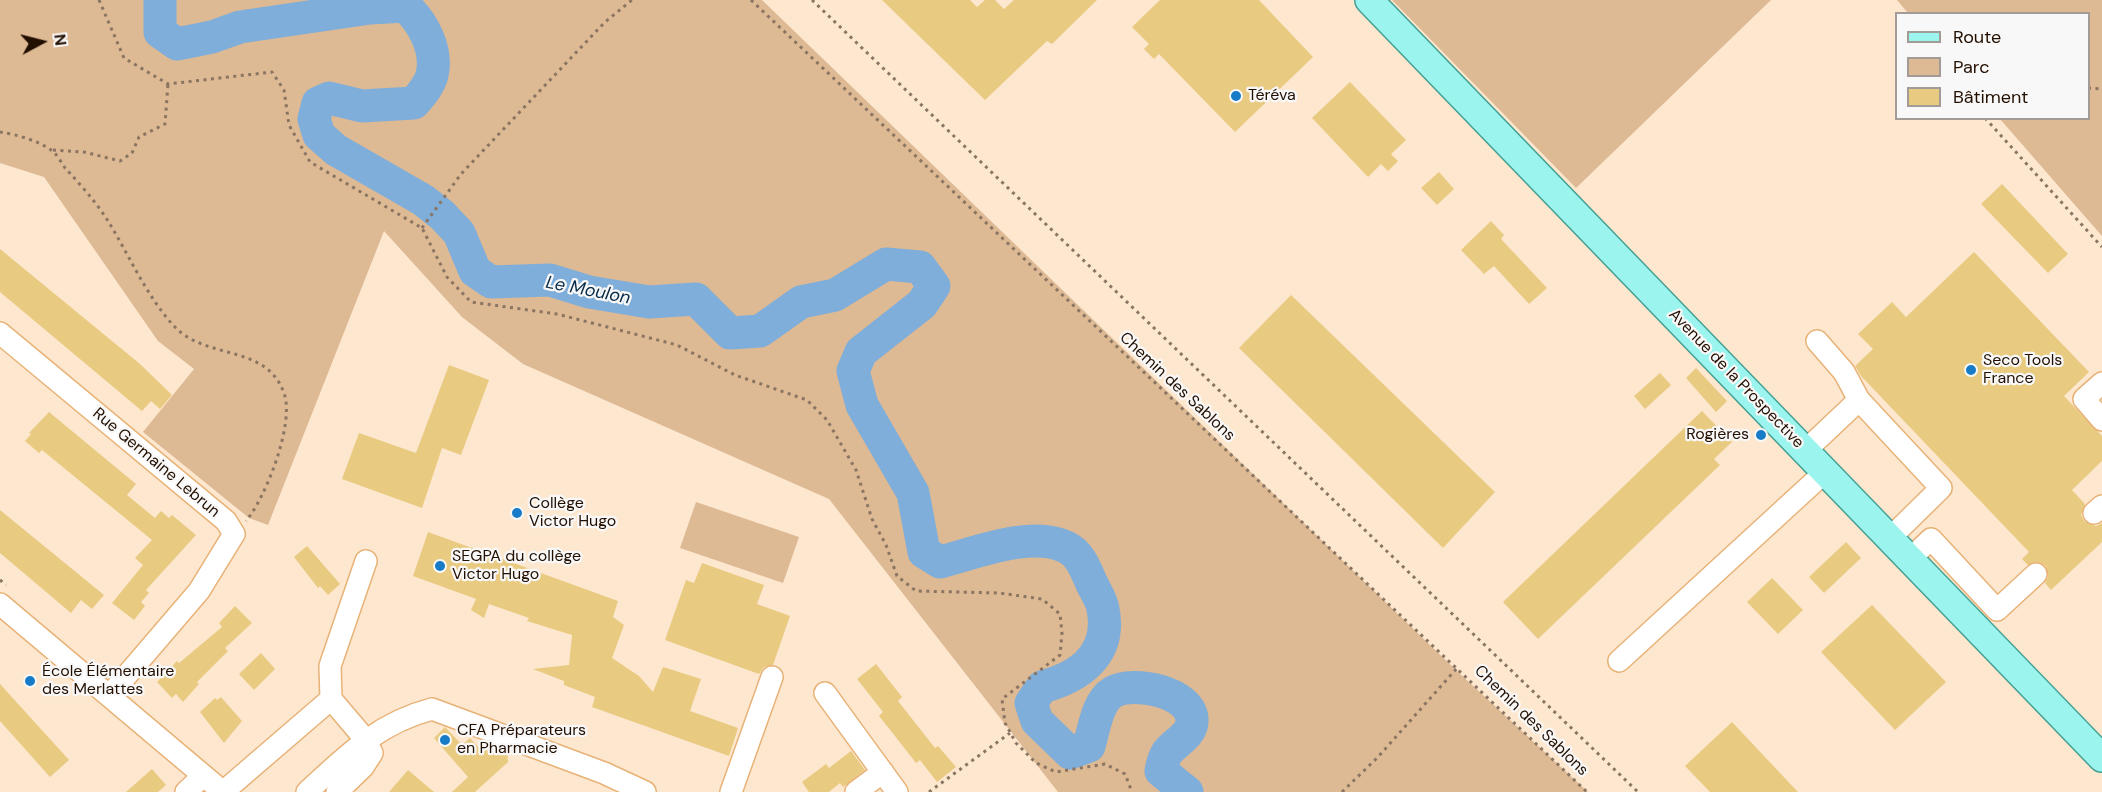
<!DOCTYPE html>
<html>
<head>
<meta charset="utf-8">
<style>
  body { margin:0 }
  #map { position:relative; width:2102px; height:792px; overflow:hidden; background:#fde7cf; font-family:"DM Sans",sans-serif }
  canvas { display:block }
  .legend { position:absolute; left:1895px; top:12px; width:195px; height:108px; box-sizing:border-box; background:#f8f8f8; border:2px solid #a39b95; margin:0; padding:8px 10px; list-style:none; font-size:18px; color:#230f00 }
  .legend li { display:flex; align-items:center; gap:12px; height:30px }
  .legend b { width:30px; border:2px solid #a39b95 }
  .north { position:absolute; left:12px; top:12px; width:60px; height:60px; -webkit-text-stroke:4px #f8f8f8; paint-order:stroke; rotate:83deg; font-size:16px; font-weight:700; line-height:24px; text-align:center; color:#230f00 }
  .north::after { content:''; display:block; margin:auto; width:21px; height:27px; background:#230f00; clip-path:polygon(50% 0,100% 100%,50% 72%,0 100%) }
</style>
</head>
<body>
<div id="map">
<canvas width="2102" height="792"></canvas>
<ul class="legend">
<li><b style="height:8px;background:#9bf4ed"></b>Route</li>
<li><b style="height:16px;background:#ddb994"></b>Parc</li>
<li><b style="height:16px;background:#e9ca81"></b>Bâtiment</li>
</ul>
<div class="north">N</div>
</div>
<script>
const ctx = document.querySelector('canvas').getContext('2d');
ctx.lineJoin = 'round';
function fillPath(path, color) {
  ctx.fillStyle = color;
  ctx.fill(path, 'evenodd');
}
function trace(path, color, width, dash) {
  ctx.strokeStyle = color;
  ctx.lineWidth = width;
  ctx.lineCap = dash ? 'butt' : 'round';
  ctx.setLineDash(dash || []);
  ctx.stroke(path);
}
function drawText(font, color, halo, rows, align = 'center') {
  ctx.font = font + ' "DM Sans",sans-serif';
  ctx.lineWidth = 4.5;
  ctx.setLineDash([]);
  ctx.textBaseline = 'middle';
  ctx.strokeStyle = halo;
  ctx.fillStyle = color;
  for (const [text, x, y, turn = 0] of rows) {
    ctx.save();
    ctx.translate(x, y);
    ctx.rotate((+turn || 0) * Math.PI / 180);
    ctx.textAlign = isNaN(turn) ? turn : align;
    if (halo) ctx.strokeText(text, 0, 0);
    ctx.fillText(text, 0, 0);
    ctx.restore();
  }
}
const green = new Path2D(`
  M0,0H762L1458,672L1588,792H1058L829,499L523,364L462,317L384,231L268,525L249,518L143,432L194,369L158,341L44,177L0,163Z
  M1392,0H1771L1576,188Z
  M1897,0H2102V236L2000,119L2088,118V14L1908,13Z
  M696,502L799,537L783,583L680,548Z`);
const river = new Path2D(`
  M160,0V32L177,44L212,37L240,27L370,8L405,6C423,22 438,50 432,75C429,86 421,95 414,103L362,106L329,98L318,103L314,119L319,135L336,150L423,200L442,215L459,233L475,271L491,282L550,280L589,292L649,302L696,299L730,333L760,331L801,302L835,295L886,264L920,267L934,286L922,304L861,352L853,371L862,405L913,493L924,552L940,562C975,553 1032,530 1066,547C1081,554 1086,571 1092,584C1096,592 1102,601 1103,609C1112,654 1080,677 1042,687L1031,703L1037,721L1070,753L1089,746C1094,729 1097,702 1113,692C1133,680 1194,692 1192,722C1191,736 1174,743 1167,753C1164,758 1162,765 1161,771L1187,792`);
const building = new Path2D(`
  M882,0H970L977,7L985,0H995L1004,9L1014,0H1097L1052,44L1047,41L985,100Z
  M1160,0H1259L1313,57L1235,132L1159,54L1154,59L1144,49L1149,44L1132,27Z
  M1350,82L1406,140L1391,154L1398,161L1388,171L1381,164L1368,177L1312,118Z
  M1439,172L1454,189L1437,205L1421,188Z
  M2002,184L2068,254L2048,273L1981,204Z
  M1491,221L1504,235L1501,239L1547,288L1529,304L1494,266L1484,274L1461,250Z
  M0,249L140,364L172,395L160,409L151,401L142,411L0,292Z
  M1974,252L2089,372L2064,396L2102,436V461L2072,490L2085,504L2081,515L2085,522L2096,526L2102,523V542L2051,590L2045,583L2048,577L2046,566L2039,562L2028,565L2022,559L2029,552L1861,376L1855,366L1873,349L1858,334L1892,302L1906,317Z
  M1291,295L1495,492L1443,548L1239,348Z
  M449,365L489,380L461,455L442,448L422,508L342,479L359,433L416,453Z
  M1696,368L1727,401L1716,412L1686,378Z
  M1660,373L1671,385L1645,409L1634,396Z
  M1702,411L1732,442L1714,459L1720,465L1538,639L1503,602Z
  M49,412L136,484L127,495L155,518L161,511L169,518L172,515L196,535L146,590L149,593L141,602L145,606L134,620L112,603L143,565L135,558L152,540L42,450L39,453L25,441L31,434L29,433Z
  M0,510L104,595L92,609L81,600L71,613L0,553Z
  M428,532L618,601L613,617L624,625L612,658L639,676L653,692L663,667L701,679L690,711L738,728L729,756L592,707L595,697L564,685V681L533,669L569,665L572,635L527,621L529,618L489,604L484,618L471,610L476,599L413,576Z
  M1846,542L1861,558L1824,593L1809,577Z
  M307,546L340,584L328,595L320,586L318,588L294,557Z
  M702,563L764,585L757,604L790,616L773,665L764,667L759,674L665,640L686,580L694,583Z
  M1772,578L1803,610L1778,634L1747,602Z
  M1872,605L1946,682L1895,730L1821,652Z
  M235,606L252,623L225,648L228,651L197,682L199,684L183,702L176,694L172,698L157,682L177,661L179,663L222,627L219,623Z
  M261,653L275,669L254,690L239,674Z
  M876,664L902,697L898,701L935,748L938,746L956,767L937,782L920,760L916,763L891,731L879,716L883,712L857,679Z
  M0,684L69,760L50,777L0,721Z
  M221,697L242,721L224,743L200,712L215,698L217,700Z
  M1732,722L1798,792H1710L1685,766Z
  M445,727L462,745L470,738L480,749L486,743L507,751L508,762L475,792H452L468,777L434,738Z
  M851,751L865,770L843,787L840,783L829,792H809L802,782L826,764L829,768Z
  M152,769L166,785L158,792H126Z
  M408,770L434,792H389Z`);
const path = new Path2D(`
  M99,0L124,58L168,84L272,72L284,90L289,125L310,162L422,228L447,277L471,302L557,314L677,345L735,375L807,400L827,420L856,470L872,519L886,545L897,576L916,591L999,593L1042,599L1060,614L1062,633L1060,655L1002,699L1005,723L1016,743L1036,763L1056,772L1105,764L1125,774L1132,792
  M751,0L1587,792
  M812,0L1638,792
  M2088,88L2102,89
  M1985,118L2102,247
  M0,132C15,134 39,141 51,150C57,154 61,162 65,168C80,184 96,202 108,221C129,255 146,295 173,325C205,361 266,343 284,393C295,423 266,497 246,521
  M53,150L84,152L120,161L132,153L139,137L165,124L168,84
  M422,228L461,174L605,22L632,0
  M0,580L6,585
  M929,792L1010,733
  M1342,792L1378,757L1458,667`);
const minor = new Path2D(`
  M0,333L226,521L234,534L199,591L109,696
  M1817,341L1844,372L1859,400L1941,488L1890,538
  M2102,383L2084,399L2102,420
  M1805,451L1859,400
  M2094,513L2102,506
  M1910,559L1931,539L1997,610L2036,574
  M0,604L223,792
  M1619,661L1825,472
  M825,693L897,792
  M331,699L330,666L366,561
  M186,792L203,776
  M223,792L331,699L365,739L372,753L363,767L337,792
  M307,792C346,756 378,723 432,709L604,773L645,792
  M731,792L772,677
  M856,792L883,772`);
const major = new Path2D(`
  M1369,0L2102,758`);
const markers = [
  [1236,96,6,"#177bc7"],
  [1971,370,6,"#177bc7"],
  [1761,435,6,"#177bc7"],
  [517,513,6,"#177bc7"],
  [440,566,6,"#177bc7"],
  [30,681,6,"#177bc7"],
  [445,740,6,"#177bc7"]
];
const poiNames = [
  ["Téréva",1248,96],
  ["Seco Tools",1983,361],
  ["France",1983,379],
  ["Rogières",1749,435,"right"],
  ["Collège",529,504],
  ["Victor Hugo",529,522],
  ["SEGPA du collège",452,557],
  ["Victor Hugo",452,575],
  ["École Élémentaire",42,672],
  ["des Merlattes",42,690],
  ["CFA Préparateurs",457,731],
  ["en Pharmacie",457,749]
];
const streetNames = [
  ["Avenue de la Prospective",1736,379,46],
  ["Chemin des Sablons",1177,387,43],
  ["Rue Germaine Lebrun",156,463,40],
  ["Chemin des Sablons",1531,721,44]
];
const waterNames = [
  ["Le Moulon",588,291,11]
];
fillPath(green, '#ddb994');
trace(river, '#7faeda', 33);
fillPath(building, '#e9ca81');
trace(minor, '#e8b277', 24);
trace(major, '#459f92', 30);
trace(path, '#8a7562', 3, [3, 4.5]);
trace(minor, '#fff', 21);
trace(major, '#9bf4ed', 27);
for (const [x, y, r, color] of markers) {
  const dot = new Path2D();
  dot.arc(x, y, r, 0, 2 * Math.PI);
  ctx.fillStyle = color;
  ctx.fill(dot);
  trace(dot, '#f8f8f8', 2);
}
drawText('16px', '#230f00', '#f8f8f8', poiNames, 'left');
drawText('16px', '#230f00', '#f8f8f8', streetNames);
drawText('italic 18px', '#072b48', '#f8f8f8', waterNames);
</script>
</body>
</html>
